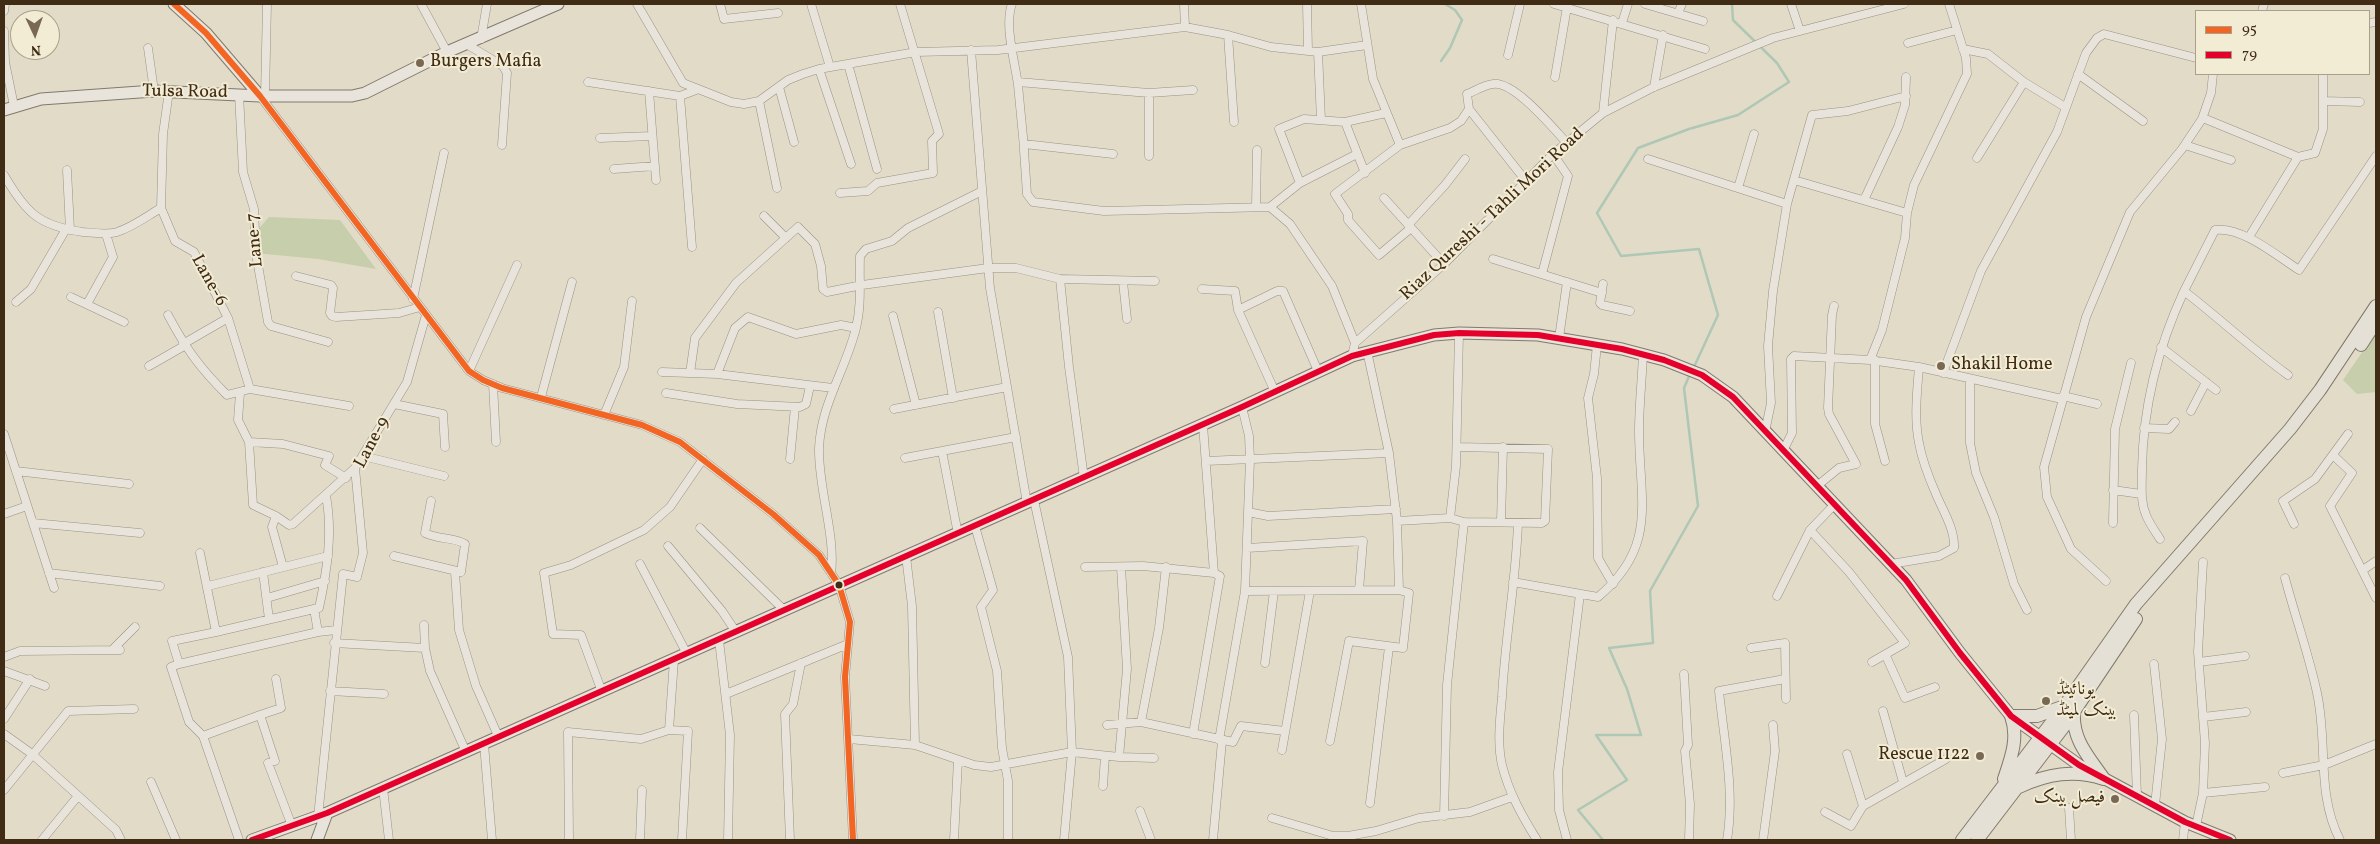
<!DOCTYPE html>
<html>
<head>
<meta charset="utf-8">
<style>
  body { margin:0 }
  #map { position:relative; width:2380px; height:844px; overflow:hidden; background:#e2dbc8; font-family:Vollkorn,serif }
  canvas { display:block }
  .frame { position:absolute; inset:0; border:5px solid #402b15; pointer-events:none }
  .legend { position:absolute; left:2195px; top:10px; width:175px; height:65px; box-sizing:border-box; background:#f3ecd4; border:1px solid #ab9f88; margin:0; padding:6px 9px; list-style:none; font-size:15px; color:#402b15 }
  .legend li { display:flex; align-items:center; gap:10px; height:25px }
  .legend b { width:25px; border:1px solid #ab9f88 }
  .north { position:absolute; left:10px; top:10px; width:50px; height:50px; box-sizing:border-box; background:#f3ecd4; border:1px solid #ab9f88; border-radius:50%; rotate:177deg; font-size:14px; font-weight:700; line-height:20px; text-align:center; color:#402b15 }
  .north::after { content:''; display:block; margin:auto; width:18px; height:22px; background:#796954; clip-path:polygon(50% 0,100% 100%,50% 72%,0 100%) }
</style>
</head>
<body>
<div id="map">
<canvas width="2380" height="844"></canvas>
<div class="frame"></div>
<ul class="legend">
<li><b style="height:6px;background:#f26522"></b>95</li>
<li><b style="height:6px;background:#e4002b"></b>79</li>
</ul>
<div class="north">N</div>
</div>
<script>
const ctx = document.querySelector('canvas').getContext('2d');
ctx.lineJoin = 'round';
function fillPath(path, color) {
  ctx.fillStyle = color;
  ctx.fill(path, 'evenodd');
}
function trace(path, color, width, dash) {
  ctx.strokeStyle = color;
  ctx.lineWidth = width;
  ctx.lineCap = dash ? 'butt' : 'round';
  ctx.setLineDash(dash || []);
  ctx.stroke(path);
}
function drawText(font, color, halo, rows, align = 'center') {
  ctx.font = font + ' Vollkorn,Amiri,serif';
  ctx.lineWidth = 4;
  ctx.setLineDash([]);
  ctx.textBaseline = 'middle';
  ctx.strokeStyle = halo;
  ctx.fillStyle = color;
  for (const [text, x, y, turn = 0] of rows) {
    ctx.save();
    ctx.translate(x, y);
    ctx.rotate((+turn || 0) * Math.PI / 180);
    ctx.textAlign = isNaN(turn) ? turn : align;
    if (halo) ctx.strokeText(text, 0, 0);
    ctx.fillText(text, 0, 0);
    ctx.restore();
  }
}
const green = new Path2D(`
  M269,217L340,220L376,269L318,259L255,253V233Z
  M2376,332V392L2357,394L2343,380Z`);
const stream = new Path2D(`
  M1441,61L1450,48L1462,20L1455,10L1445,4
  M1694,367L1718,315L1699,249L1621,256L1597,213L1638,148L1689,129L1738,115L1789,82L1777,63L1733,20L1732,4
  M1603,840L1578,810L1627,780L1596,735H1641L1627,689L1609,648L1653,643L1650,591L1698,506L1684,388L1690,374`);
const street = new Path2D(`
  M421,4L447,52
  M637,4L683,83L731,102L744,104L759,101L788,80L803,74L819,69L916,52L998,50L1185,27L1228,35L1271,47L1318,52L1367,45
  M720,4L724,19L778,13
  M811,4L830,67
  M1012,4C1004,25 1015,62 1018,85C1022,121 1025,157 1027,194L1033,202L1104,211L1270,207L1290,224L1332,286L1355,343
  M1184,4L1185,27
  M1307,4L1308,51
  M1361,4L1373,79L1400,145
  M1554,4L1705,49
  M1645,4L1703,21
  M1791,4L1800,31
  M4,11L5,4
  M2262,11L2264,4
  M1678,13L1682,4
  M1622,23L1628,4
  M2369,23L2376,22
  M4,31L5,62L14,106
  M1228,35L1234,122
  M481,39L487,4
  M1908,43L1957,30
  M468,45L503,66L507,73L502,145
  M148,48L154,91
  M1963,49L1988,54L2024,82L2065,107
  M971,50L990,288L1027,503
  M1318,52L1321,120
  M1508,55L1520,4
  M848,64L877,169
  M819,69L851,164
  M2078,74L2143,121
  M1555,77L1567,7
  M588,82L680,96L696,90
  M1018,82L1149,93L1193,90
  M779,87L794,142
  M1654,87L1663,35
  M169,91L163,134L161,208L175,241L194,252L228,318L250,389
  M649,91L656,180
  M239,94L243,172L254,209L256,254L268,322L271,326L328,342
  M260,96L469,371L483,380L502,388L642,425L680,442L773,514L819,555L839,585L850,622L845,677L853,840
  M265,96L267,4
  M680,96L692,247
  M759,101L777,188
  M2323,101L2360,102
  M1469,109L1526,181
  M1603,113L1613,20
  M2203,118L2298,157
  M1345,122L1365,173
  M600,138L652,136
  M1024,144L1113,154
  M2185,145L2231,160
  M1149,156V93
  M1977,158L2024,82
  M1648,159L1787,204
  M614,169L655,166
  M67,170L70,230
  M4,175C26,213 39,226 83,232C95,233 106,235 117,232C133,227 147,216 161,208
  M1794,180L1907,213
  M1300,183L1279,129L1304,119L1345,122L1386,113
  M1738,188L1754,134
  M840,193L868,191L877,183L933,173L932,141L939,134L900,4
  M1384,198L1444,264
  M1864,200L1898,127L1905,105L1906,77
  M1256,207L1257,150
  M1270,207L1300,183L1357,154
  M764,216L786,238
  M1408,225L1445,185L1465,159
  M1411,228L1379,255L1348,220V214L1335,194L1400,145L1450,128L1461,121L1469,109L1467,94C1475,91 1484,85 1493,84C1514,81 1552,127 1566,142
  M2249,237L2298,157L2315,153L2323,129V74
  M1493,259L1602,293
  M1542,274L1568,176L1553,154
  M296,276L331,285L333,288L330,313L332,316L336,317L399,313L420,307
  M1060,279L1069,367L1084,478
  M1123,282L1127,319
  M1603,284L1600,303L1602,305L1630,311
  M1202,289L1235,291L1238,310L1275,392
  M2184,291L2215,230C2242,226 2277,256 2299,270L2376,156
  M71,297L124,322
  M413,299L444,153
  M16,302L31,289L66,229
  M87,304L113,257L106,234
  M1238,310L1277,291H1283L1318,371
  M938,312L953,398
  M168,315C186,349 200,368 227,395L250,389L349,406
  M893,316L916,405
  M1559,338L1567,282
  M183,344L228,318
  M1597,345L1594,374L1588,398L1597,478L1598,558L1613,584
  M2161,347L2216,390
  M1367,351L1389,453L1397,521L1399,590
  M1352,356L1355,343L1444,264L1553,154L1603,113L1654,87L1773,38L1904,4
  M1870,360L1882,330L1905,238L1907,213L1914,185L1967,74L1966,58L1949,4
  M1875,360V424L1885,461
  M149,366L184,346
  M469,371L517,265
  M662,372L717,374L833,388
  M690,373L695,338L736,283L798,227L815,244L821,266L823,289L827,292L862,285L988,268H1016L1060,279L1155,281
  M1943,373L1981,271L2057,132L2086,53L2097,38L2104,34L2196,58
  M717,374L735,328L748,317L796,334L841,325L856,328
  M1970,379V443L1976,473L1994,517L2014,584L2027,610
  M493,384L496,442
  M240,393L238,420L249,442L253,505L276,516L272,527L283,567
  M666,393L737,404L800,407L806,404L810,386
  M2063,396L2097,404
  M541,397L572,282
  M394,404L443,414L445,447
  M894,409L1007,387
  M2191,411L2206,382
  M604,415L624,367L632,301
  M1203,425L1214,573
  M2144,428L2169,429L2175,422
  M1765,432L1771,403L1768,346L1773,291L1787,204L1812,115L1848,111L1906,96
  M4,434L54,588
  M249,442L283,444L329,456L325,465L346,478
  M942,451L958,534
  M1783,451L1792,433L1791,359L1794,356L1870,360L1919,367L2062,399
  M363,456L444,476
  M2334,456L2352,473L2330,506L2376,598
  M905,458L1016,437
  M790,459L795,407
  M1206,461L1389,453
  M16,471L129,484
  M1817,486L1839,468L1856,464L1829,414L1828,408L1832,315L1834,306
  M2113,490L2141,494
  M326,496C333,533 327,571 319,608L314,609L318,632L336,630
  M1034,500L1068,657L1072,752L1064,840
  M1248,512L1268,516L1396,509
  M4,514L27,506
  M276,516L289,525L293,524L355,468
  M1450,518L1456,466L1459,333
  M1397,521L1450,518L1464,522L1542,523L1545,521L1548,449L1457,447
  M1501,522L1503,447
  M33,523L140,533
  M1518,523C1516,581 1505,638 1502,697C1500,719 1497,743 1502,765C1509,793 1522,816 1537,840
  M2113,523L2115,429L2131,363
  M2294,524L2283,501L2315,479L2348,434
  M975,526L993,590L981,607L997,671L1002,748L1008,781V840
  M700,528L784,610
  M1810,530L1849,572L1905,643L1872,662
  M2160,539C2155,531 2149,523 2146,515C2140,501 2142,485 2142,469C2143,407 2158,347 2184,291C2219,318 2252,349 2288,375
  M668,546L722,611L736,632
  M1247,548L1363,541L1359,590
  M200,553L216,632L172,641L179,664L318,632
  M394,556L461,572L465,544C455,537 439,540 425,533L431,501
  M906,556L912,606L915,745
  M640,564L687,654
  M1891,564L1939,556L1954,548C1955,529 1943,511 1936,494C1929,478 1922,460 1919,443C1914,419 1917,392 1919,367
  M1085,567L1143,566L1214,573L1220,576L1193,734
  M2363,570L2376,561
  M263,572L269,619
  M455,572L459,630L476,686L499,738
  M49,573L160,586
  M831,573C836,536 818,488 819,448C821,404 846,369 856,328C862,304 859,280 860,256L866,249L892,241L908,228L982,191
  M2285,578C2295,616 2309,655 2317,693C2328,742 2316,794 2340,840
  M2106,581L2071,549L2047,497L2044,467L2086,317L2130,212L2182,149L2202,119L2211,93L2213,74
  M1513,582L1598,597C1659,546 1639,499 1639,431C1639,406 1642,380 1643,354
  M208,586L328,556
  M1245,591L1399,590L1409,593L1403,648L1349,641L1330,741
  M1777,596L1810,530L1835,504
  M267,598L325,581
  M424,625L425,648L430,671L466,752
  M216,632L314,609
  M719,640L730,735L728,840
  M334,643L425,648
  M1751,648L1785,643L1786,699
  M112,650L135,627
  M1886,656L1905,698L1935,687
  M4,657L20,651L120,650
  M674,660L669,730L688,731L682,840
  M2199,662L2245,656
  M1265,663L1274,591
  M179,664L171,667L189,722L203,736L239,840
  M2154,664L2162,739L2155,805
  M4,671L45,686
  M1684,674L1688,745L1685,751L1690,804L1689,840
  M330,691L384,694
  M602,692L581,635L553,634L544,573L571,565L644,530L670,507L703,459
  M726,694L848,644
  M1883,711L1903,782
  M260,715L281,708L276,679
  M2134,715L2137,796
  M2203,717L2246,712
  M4,719L30,679
  M1141,722L1159,628L1166,567
  M1107,725L1141,722L1233,742L1241,726L1285,731
  M4,734L32,754L116,830L121,840
  M203,736L260,715L275,761L268,763L292,826
  M849,739L915,745L974,765L991,767L1072,752L1119,757L1127,669L1121,567
  M1219,740L1245,591L1250,460L1249,436L1242,407
  M484,744L492,840
  M1282,750L1310,591
  M1847,754L1863,806
  M1119,757L1154,758
  M2283,773L2324,765L2376,744
  M151,782L176,840
  M1103,786L1105,756
  M383,788L389,840
  M4,790L68,711L134,709
  M2203,793L2265,787
  M1370,803L1389,647
  M2069,808L2071,840
  M1140,811L1151,840
  M1825,812L1851,826L1863,806L1946,759
  M1444,816L1447,685L1464,522
  M318,817L343,574L357,577L363,553L355,468L407,382L426,315
  M1272,818L1333,836H1348L1376,831L1419,818L1470,812L1512,797
  M2196,826L2203,793L2205,743L2198,652L2203,562
  M42,840L78,796
  M569,840L568,732L641,739L669,730
  M640,840L642,790
  M790,840L785,714L793,704L801,663
  M954,840L958,760
  M1213,840L1222,741
  M1567,840L1559,810L1558,772L1580,594
  M1727,840C1735,792 1724,740 1719,691L1785,679
  M1763,840L1775,751L1773,725
  M2183,840L2185,822`);
const secondary = new Path2D(`
  M174,4L206,33L260,96
  M4,110L41,99L154,91L260,96H352L365,93L447,52L558,4
  M252,840L327,813L1242,407L1352,356L1434,335L1459,333L1538,335L1622,349L1664,360L1702,375L1733,397L1906,580L1960,653L2011,716L2079,765L2185,822L2230,840
  M317,840L327,813`);
const primary = new Path2D(`
  M2361,345L2376,322
  M2074,712C2072,740 2089,757 2104,779
  M2004,779C2011,758 2019,738 2011,716H2037L2062,707
  M2019,787C2047,774 2074,769 2104,779
  M1962,840L2065,705L2136,604L2290,429L2320,390L2376,306
  M1977,840L2065,725L2136,619`);
const bus1 = new Path2D(`
  M174,4L206,33L260,96L469,371L483,380L502,388L642,425L680,442L773,514L819,555L839,585L850,622L845,677L853,840`);
const bus2 = new Path2D(`
  M252,840L327,813L1242,407L1352,356L1434,335L1459,333L1538,335L1622,349L1664,360L1702,375L1733,397L1906,580L1960,653L2011,716L2079,765L2185,822L2230,840`);
const markers = [
  [420,63,5,"#796954"],
  [1941,366,5,"#796954"],
  [839,585,4.5,"#402b15"],
  [2046,701,5,"#796954"],
  [1980,756,5,"#796954"],
  [2115,799,5,"#796954"]
];
const poiNames = [
  ["Burgers Mafia",430,63],
  ["Shakil Home",1951,366],
  ["یونائیٹڈ",2056,691],
  ["بینک لمیٹڈ",2056,712],
  ["Rescue 1122",1970,756,"right"],
  ["فیصل بینک",2105,799,"right"]
];
const streetNames = [
  ["Tulsa Road",185,93,1],
  ["Riaz Qureshi - Tahli Mori Road",1493,215,-43],
  ["Lane-7",256,240,-95],
  ["Lane-6",208,281,61],
  ["Lane-9",373,443,-62]
];
fillPath(green, '#c7ceac');
trace(stream, '#afc7b5', 2.5);
trace(street, '#999284', 9);
trace(secondary, '#817a6d', 13);
trace(primary, '#817a6d', 14);
trace(street, '#e8e4db', 8);
trace(secondary, '#e8e4db', 11);
trace(primary, '#e4e0d5', 12);
trace(bus1, '#f26522', 6);
trace(bus2, '#e4002b', 6);
for (const [x, y, r, color] of markers) {
  const dot = new Path2D();
  dot.arc(x, y, r, 0, 2 * Math.PI);
  ctx.fillStyle = color;
  ctx.fill(dot);
  trace(dot, '#f3ecd4', 2);
}
drawText('18px', '#402b15', '#f3ecd4', poiNames, 'left');
drawText('18px', '#402b15', '#f3ecd4', streetNames);
</script>
</body>
</html>
